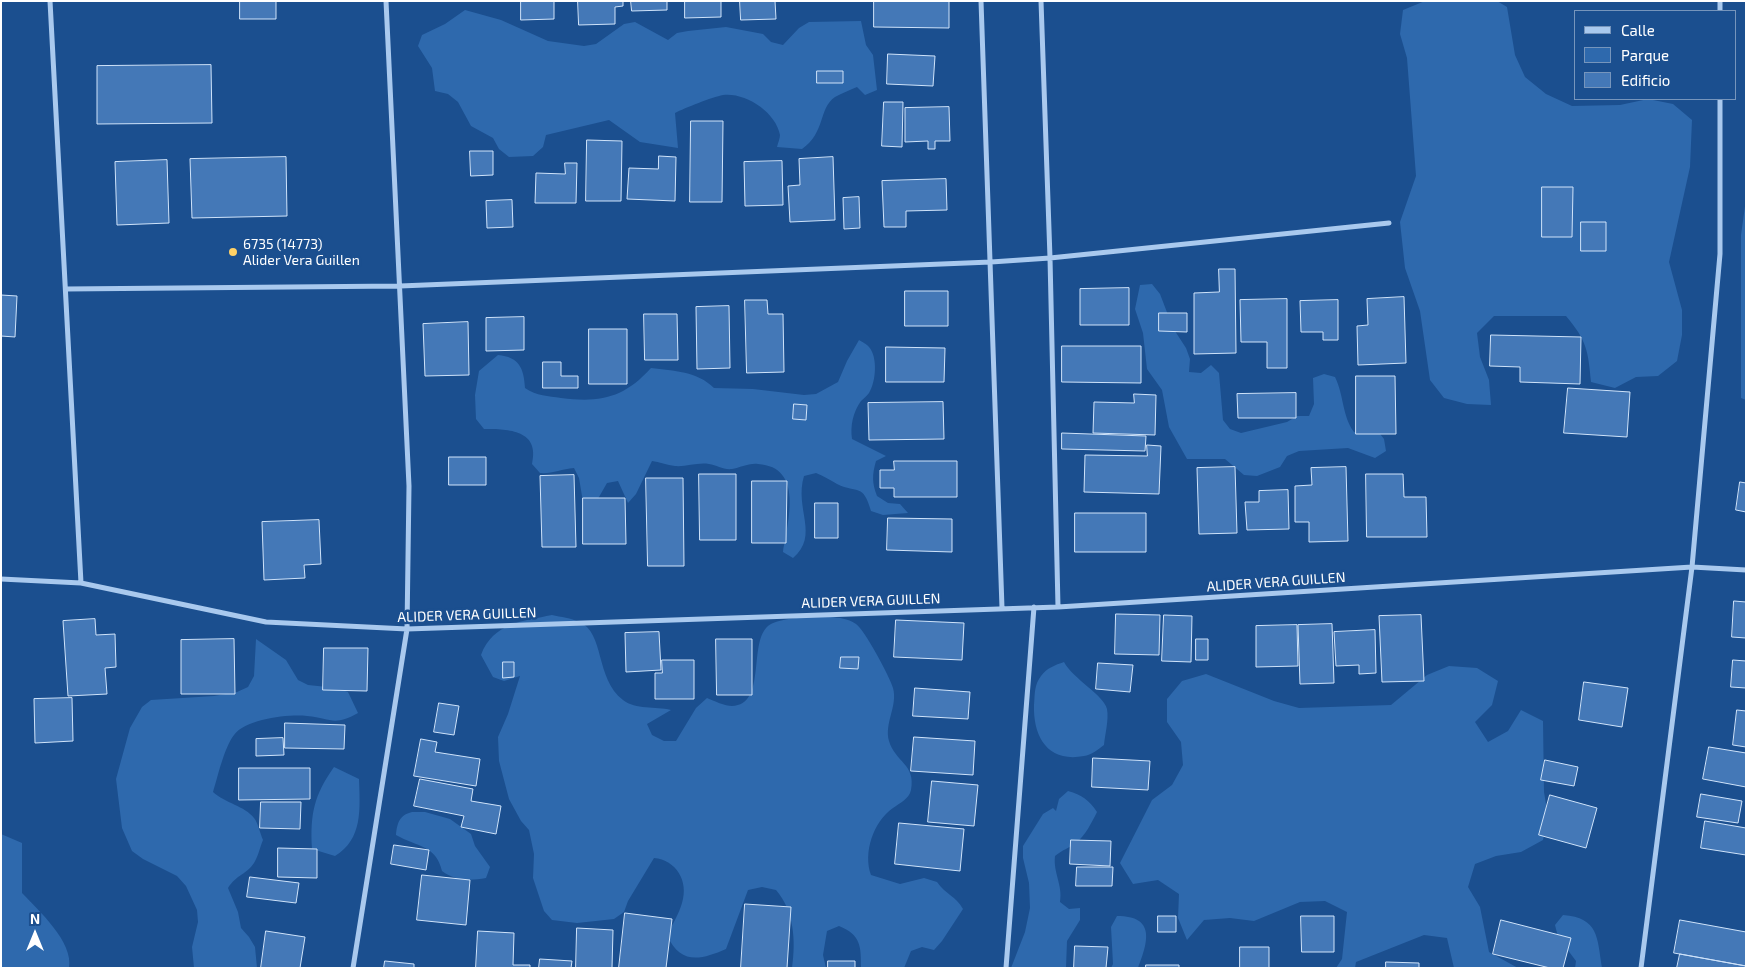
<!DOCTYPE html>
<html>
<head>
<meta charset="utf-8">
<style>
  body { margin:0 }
  #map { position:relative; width:1747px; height:969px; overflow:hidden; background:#1b4f8f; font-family:"Exo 2",sans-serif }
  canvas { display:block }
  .frame { position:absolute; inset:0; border:2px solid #fff; pointer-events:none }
  .legend { position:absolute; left:1574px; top:10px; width:162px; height:90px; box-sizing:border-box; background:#1b4f8f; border:1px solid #7695bc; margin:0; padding:6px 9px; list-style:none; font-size:15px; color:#fff }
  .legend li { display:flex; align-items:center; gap:10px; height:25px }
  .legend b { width:25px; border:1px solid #7695bc }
  .north { position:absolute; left:10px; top:909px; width:50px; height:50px; -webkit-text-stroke:4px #1b4f8f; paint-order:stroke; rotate:0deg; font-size:14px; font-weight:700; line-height:20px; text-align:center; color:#fff }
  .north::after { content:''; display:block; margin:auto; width:18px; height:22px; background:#fff; clip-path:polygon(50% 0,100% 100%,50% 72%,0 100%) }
</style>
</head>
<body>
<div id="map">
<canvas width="1747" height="969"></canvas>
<div class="frame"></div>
<ul class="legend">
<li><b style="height:6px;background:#a9c9ee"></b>Calle</li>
<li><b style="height:14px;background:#2e69ad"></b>Parque</li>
<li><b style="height:14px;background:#4478b7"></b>Edificio</li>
</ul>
<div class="north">N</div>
</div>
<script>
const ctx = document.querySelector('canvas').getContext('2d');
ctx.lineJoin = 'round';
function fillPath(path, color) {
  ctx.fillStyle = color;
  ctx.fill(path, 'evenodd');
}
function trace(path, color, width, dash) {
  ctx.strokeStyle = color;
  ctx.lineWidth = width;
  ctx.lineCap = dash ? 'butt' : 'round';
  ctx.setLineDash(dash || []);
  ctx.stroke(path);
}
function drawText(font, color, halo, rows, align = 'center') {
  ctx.font = font + ' "Exo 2",sans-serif';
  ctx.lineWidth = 5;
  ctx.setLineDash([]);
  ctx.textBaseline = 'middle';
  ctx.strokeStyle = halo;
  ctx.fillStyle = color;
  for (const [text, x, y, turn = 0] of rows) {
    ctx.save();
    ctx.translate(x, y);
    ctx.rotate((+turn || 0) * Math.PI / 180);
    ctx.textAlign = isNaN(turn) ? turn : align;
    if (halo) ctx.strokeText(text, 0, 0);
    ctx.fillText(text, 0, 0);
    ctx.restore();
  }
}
const green = new Path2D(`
  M1425,1H1497L1507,7L1515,55L1525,77L1546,94L1572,106L1620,105L1648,99L1673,104L1692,120L1690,167L1669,262L1682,310V335L1677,361L1658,376L1636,377L1615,388L1591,382C1588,350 1587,341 1566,316H1494L1477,333L1480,357L1489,380L1491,405L1467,404L1444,398L1430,380L1420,311L1405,268L1400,222L1416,176L1407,58L1400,34L1403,10Z
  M465,10L501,20L548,41L584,46L596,44L624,24L635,22L668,40L677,33L688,31L726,27L763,34L771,42L783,45L799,28L809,22L861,21L866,45L873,55L877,90L865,95L857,87C850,90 842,93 835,97C818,109 826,132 802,149L777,147C778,143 780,138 780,135C776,112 745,92 723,95C712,97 685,108 675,113L678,148L640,142L609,120L546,135L543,147L533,156L509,157L499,149L493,138L471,126L458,102L448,94L435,91L432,68L418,46L422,35L445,24Z
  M1746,199V400L1741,398V235Z
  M1152,284L1160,294L1173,328L1186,348L1190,359L1189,372L1201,373L1211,365L1219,373L1223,420L1230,429L1241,433L1287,422L1297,416H1309L1314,404L1313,378L1324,374L1335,377C1344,395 1342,416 1354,432L1377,430L1384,439L1386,451L1375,458L1348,448L1299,451L1287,456L1280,467L1257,476L1244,475L1225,459H1187L1169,427L1162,390L1147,369L1143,333L1135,309L1140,285Z
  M859,340C862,342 867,344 869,347C878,357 876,382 869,393C867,396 864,398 861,401C853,412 850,426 852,439L886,456L876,461C872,475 872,483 877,496L888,503L900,504L908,513L883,515L871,511C863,483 858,494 837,484C830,480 824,476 816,473L804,476C794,509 820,535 793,558L783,552C788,521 804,467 758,464C748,463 740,468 732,469C723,470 717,465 709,464C698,462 686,467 675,466C667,465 659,462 652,461L636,494L628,503L618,481L607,483L595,504L583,502L579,478L574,468C561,469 552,474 540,473L532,464C540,430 509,429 484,429L476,419L475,395L479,371L498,355C519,357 524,368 525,388C537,396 548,396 561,398C600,403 624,398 651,368C674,371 697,371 714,388L753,389L804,395L816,394L838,382L847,361Z
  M552,615C561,617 571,618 579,622C605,632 595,679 623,700C636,710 655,706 671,710L647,724L652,735L664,741H676L696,708L707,698C714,701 725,706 732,706C767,705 748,643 768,626C779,617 815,616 830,617C840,618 847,618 856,624C864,629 890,677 893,688C898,706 884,723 889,741C895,762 916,764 911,790C909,799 900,803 893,808C873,822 863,853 871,875L900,884L924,878L937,882C946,895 955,895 963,909L942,941L934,950L922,947L911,951L904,968H861C861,946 861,935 839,926L827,931L823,955L826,968H792C796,940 794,911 776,890L762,887L748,890L726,949C701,960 680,965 667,935C672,925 679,914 682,903C689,881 676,860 654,858L628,901L624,912L614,919L577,923L552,920L544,911L533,878L534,854L529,830L521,821L509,799L499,761L498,737L508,714L520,676L504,681L493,677L481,655C493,623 523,621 552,615Z
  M256,639L286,660L298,680L308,685L337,688L348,692L358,713C333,727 331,718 307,716C288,714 246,719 234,735C224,748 218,776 213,792C225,803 245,806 254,818C258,823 260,833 263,840C260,847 258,857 254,863C246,875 237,874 228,888L238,912L241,928L249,937L255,947L257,968H194L192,947L198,922L197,910L186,886L177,876L143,859L132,851L122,828L116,779L130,728L142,707L151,700L214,696L237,692L248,687L254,676Z
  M1064,662C1073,679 1104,695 1107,709C1109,720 1105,734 1104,745C1099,749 1091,755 1084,756C1048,763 1033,737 1034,705C1035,694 1034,685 1041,676C1047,668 1055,665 1064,662Z
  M1449,666L1477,668L1498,681L1492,705L1475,722L1488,742L1508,731L1521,710L1543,721L1544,792L1548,816L1543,840L1521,852L1496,856L1475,864L1468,887L1480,907L1489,952L1518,968H1454L1447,938L1424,935L1356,962L1355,968H1336L1342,959L1347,912L1325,901L1300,902L1254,921L1230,918L1204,920L1187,940L1178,918L1179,894L1158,880L1133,884L1120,863L1152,800L1172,785L1183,765L1181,742L1167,722V699L1182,681L1206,674L1274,701L1299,708L1391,705L1427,675Z
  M334,767L359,779C360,809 363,839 335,856L312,849C310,814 314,795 334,767Z
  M1068,791C1082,795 1089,800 1097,812C1092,822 1085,836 1076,843C1069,848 1062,850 1055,856C1053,873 1063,885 1060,902L1069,909L1080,908V920L1067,941L1066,968H1011L1025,932L1030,908L1029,883L1023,858V846L1043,814L1053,808L1056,811L1059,799Z
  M412,812H425L450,819L471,834L475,846L490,867L486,878C470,881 455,881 442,871C436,845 417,847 396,835C397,824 399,815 412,812Z
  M1,834L22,843V893C38,910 74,942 69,968H1Z
  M1563,915C1599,918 1597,937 1602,968H1575L1576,961L1558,937L1555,925Z
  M1117,916C1156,916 1148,942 1138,968H1111L1113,964L1111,927Z`);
const building = new Path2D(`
  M240,1H276V19H240Z
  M521,1H554V19L521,20Z
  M578,1H623V6L615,7V24L579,25Z
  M631,1H667V10L632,11Z
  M685,1H721V17L685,18Z
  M740,1H775L776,19L741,20Z
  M874,1H949V28L874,27Z
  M888,54L935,56L933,86L887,84Z
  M211,65L212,123L97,124V66Z
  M817,71H843V83H817Z
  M884,102H903L902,147L882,146Z
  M949,107L950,141H935V149H928V141L905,142V108Z
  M691,121H723L722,202H690Z
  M587,140L622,141L621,201H586Z
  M470,151H493V175L471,176Z
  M659,156L676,157L675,201L627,199L629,168L658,169Z
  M286,157L287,216L192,218L190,159Z
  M833,157L835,220L790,222L788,186L800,185L799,159Z
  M167,160L169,223L117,225L115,162Z
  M782,161L783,205L745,206L744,162Z
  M565,163H577L576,203H535L536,173L565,174Z
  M946,179L947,210L906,211V227H884L882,181Z
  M1542,187H1573L1572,237H1542Z
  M859,197L860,228L844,229L843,198Z
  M512,200L513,227L487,228L486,201Z
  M1581,222H1606V251H1581Z
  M1219,269H1235L1236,353L1194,354V293L1219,292Z
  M1129,288V325H1080V289Z
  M905,291H948V326H905Z
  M1,295L17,296L15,337L1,336Z
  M1404,297L1406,363L1358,365L1357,326L1368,325L1367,299Z
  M1287,299V368H1267V342H1241L1240,300Z
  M745,300H767L768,314H783L784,372L747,373Z
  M1338,300V340H1323V332H1301L1300,301Z
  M729,306L730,368L697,369L696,307Z
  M1159,313H1187V332L1159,331Z
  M644,314H677L678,360H645Z
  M524,317V350L486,351V318Z
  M468,322L469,375L425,376L423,324Z
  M589,329H627V384H589Z
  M1491,335L1581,337L1580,384L1520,382V367L1490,366Z
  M1062,346H1141V383L1062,382Z
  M886,347L945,348L944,382H886Z
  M543,362H561V376H578V388H543Z
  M1356,376H1395L1396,434H1356Z
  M1568,388L1630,392L1627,437L1564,433Z
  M1296,393V418H1238L1237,394Z
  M1134,394L1156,395L1155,435L1093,433L1094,402L1134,403Z
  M943,402L944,439L869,440L868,403Z
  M794,404L807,405L806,420L793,419Z
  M1062,433L1146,436L1145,451L1062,449Z
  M1147,445L1161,446L1159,494L1084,492L1085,455L1147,456Z
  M449,457H486V485H449Z
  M894,461H957V497H894V488H880V470H894Z
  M1235,467L1237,533L1199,534L1197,468Z
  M1346,467L1348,541L1309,542V522H1295V486L1312,485L1311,468Z
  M699,474H736V540H700Z
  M1366,474H1403L1404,497H1426L1427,537H1367Z
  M574,475L576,547H542L540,476Z
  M646,478H683L684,566H648Z
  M752,481H787L786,543H752Z
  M1740,482L1746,483V512L1736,510Z
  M1288,490L1289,529L1247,530L1245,502H1259V491Z
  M583,498H625L626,544H583Z
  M815,503H838V538H815Z
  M1075,513H1146V552H1075Z
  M888,518L952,519V552L887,550Z
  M319,520L321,564L304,565L305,578L264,580L262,522Z
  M1734,601L1746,602V638L1732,637Z
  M1116,614L1160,615L1159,655L1115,654Z
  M1164,615L1192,616L1191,662L1162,661Z
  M1421,615L1424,681L1382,682L1379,616Z
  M95,619L96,635L115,634L116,667L105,668L107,694L68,696L63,621Z
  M896,620L964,623L962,660L894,657Z
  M1332,624L1334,683L1300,684L1298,625Z
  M1297,625L1298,666L1256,667V626Z
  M1375,630L1376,673L1359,674V665L1336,666L1334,632Z
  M659,632L661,670L626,672L625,633Z
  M234,639L235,694H181V640Z
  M716,639H752V695H717Z
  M1196,639H1208V660H1196Z
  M324,648H368L367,691L323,690Z
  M841,657H859L858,669L840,668Z
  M662,660H694V699H655V673H662Z
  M1733,660L1746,661V688L1731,687Z
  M503,662H514V677L503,678Z
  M1098,663L1133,665L1130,692L1096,689Z
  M1584,682L1628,688L1622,727L1579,720Z
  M915,688L970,692L968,719L913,716Z
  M72,698L73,741L35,743L34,699Z
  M439,703L459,706L454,735L434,732Z
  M1737,710L1746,711V747L1733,745Z
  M285,723L345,725L344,749L285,748Z
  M914,737L975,741L973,775L911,771Z
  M283,738L284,755L256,756V739Z
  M421,739L437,742L435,752L480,759L476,786L414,776Z
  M1709,747L1746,753V787L1703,779Z
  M1093,758L1150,761L1148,790L1092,787Z
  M1545,760L1578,767L1574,786L1541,780Z
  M239,768H310V799L239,800Z
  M420,779L473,789L471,801L501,806L496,834L461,827L464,816L414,806Z
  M932,781L978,785L974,826L928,822Z
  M1701,794L1742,801L1738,823L1697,817Z
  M1550,795L1597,808L1586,848L1539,835Z
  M261,802H301L300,829L260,828Z
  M1705,821L1746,828V855L1701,848Z
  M899,823L964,829L960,871L895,864Z
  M1071,840L1111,841L1110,866L1070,864Z
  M394,845L429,850L426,870L391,864Z
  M278,848L317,849V878L278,877Z
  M1077,867H1113L1112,886H1076Z
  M422,875L470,880L466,925L417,920Z
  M250,877L299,883L296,903L247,897Z
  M745,904L791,907L787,968H741Z
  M625,913L672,919L666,968H619Z
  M1158,916H1176V932H1158Z
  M1301,916H1334V952H1302Z
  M1501,920L1571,938L1563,968H1550L1493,954Z
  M1680,920L1746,932V966L1674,953Z
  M577,928L613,930L612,968H576Z
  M266,931L305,937L300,968H261Z
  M478,931L514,933L513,965H530V968H476Z
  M1075,946L1108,947L1106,968H1074Z
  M1240,947H1269V968H1240Z
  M1680,954L1746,966V968H1677Z
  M540,959L572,961L571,968H539Z
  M385,961L414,964V968H384Z
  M828,961H855V968H828Z
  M1386,962L1419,963V968H1386Z
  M1146,965H1179V968H1146Z`);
const street = new Path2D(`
  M50,1L81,583
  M981,1L1002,608
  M1041,1L1050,258L1058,607
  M1720,1V11
  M66,289L400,286L991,262L1050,258L1389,223
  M1,579L81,583L266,622L407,629L1058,607L1692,567L1746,570
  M353,968L407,629L409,486L386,1
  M1006,968L1034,607
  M1641,968L1692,567L1720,254V99`);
const markers = [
  [233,252,5,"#ffd166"]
];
const poiNames = [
  ["6735 (14773)",243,244],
  ["Alider Vera Guillen",243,260]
];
const streetNames = [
  ["ALIDER VERA GUILLEN",1276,582,-4],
  ["ALIDER VERA GUILLEN",871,601,-2],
  ["ALIDER VERA GUILLEN",467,615,-2]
];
fillPath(green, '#2e69ad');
fillPath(building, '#4478b7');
trace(building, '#cfe3fa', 1);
trace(street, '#a9c9ee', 5);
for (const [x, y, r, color] of markers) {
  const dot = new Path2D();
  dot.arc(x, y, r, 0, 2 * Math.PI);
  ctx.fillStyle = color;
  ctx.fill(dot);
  trace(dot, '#1b4f8f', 2);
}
drawText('14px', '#fff', '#1b4f8f', poiNames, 'left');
drawText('14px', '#fff', '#1b4f8f', streetNames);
</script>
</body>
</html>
